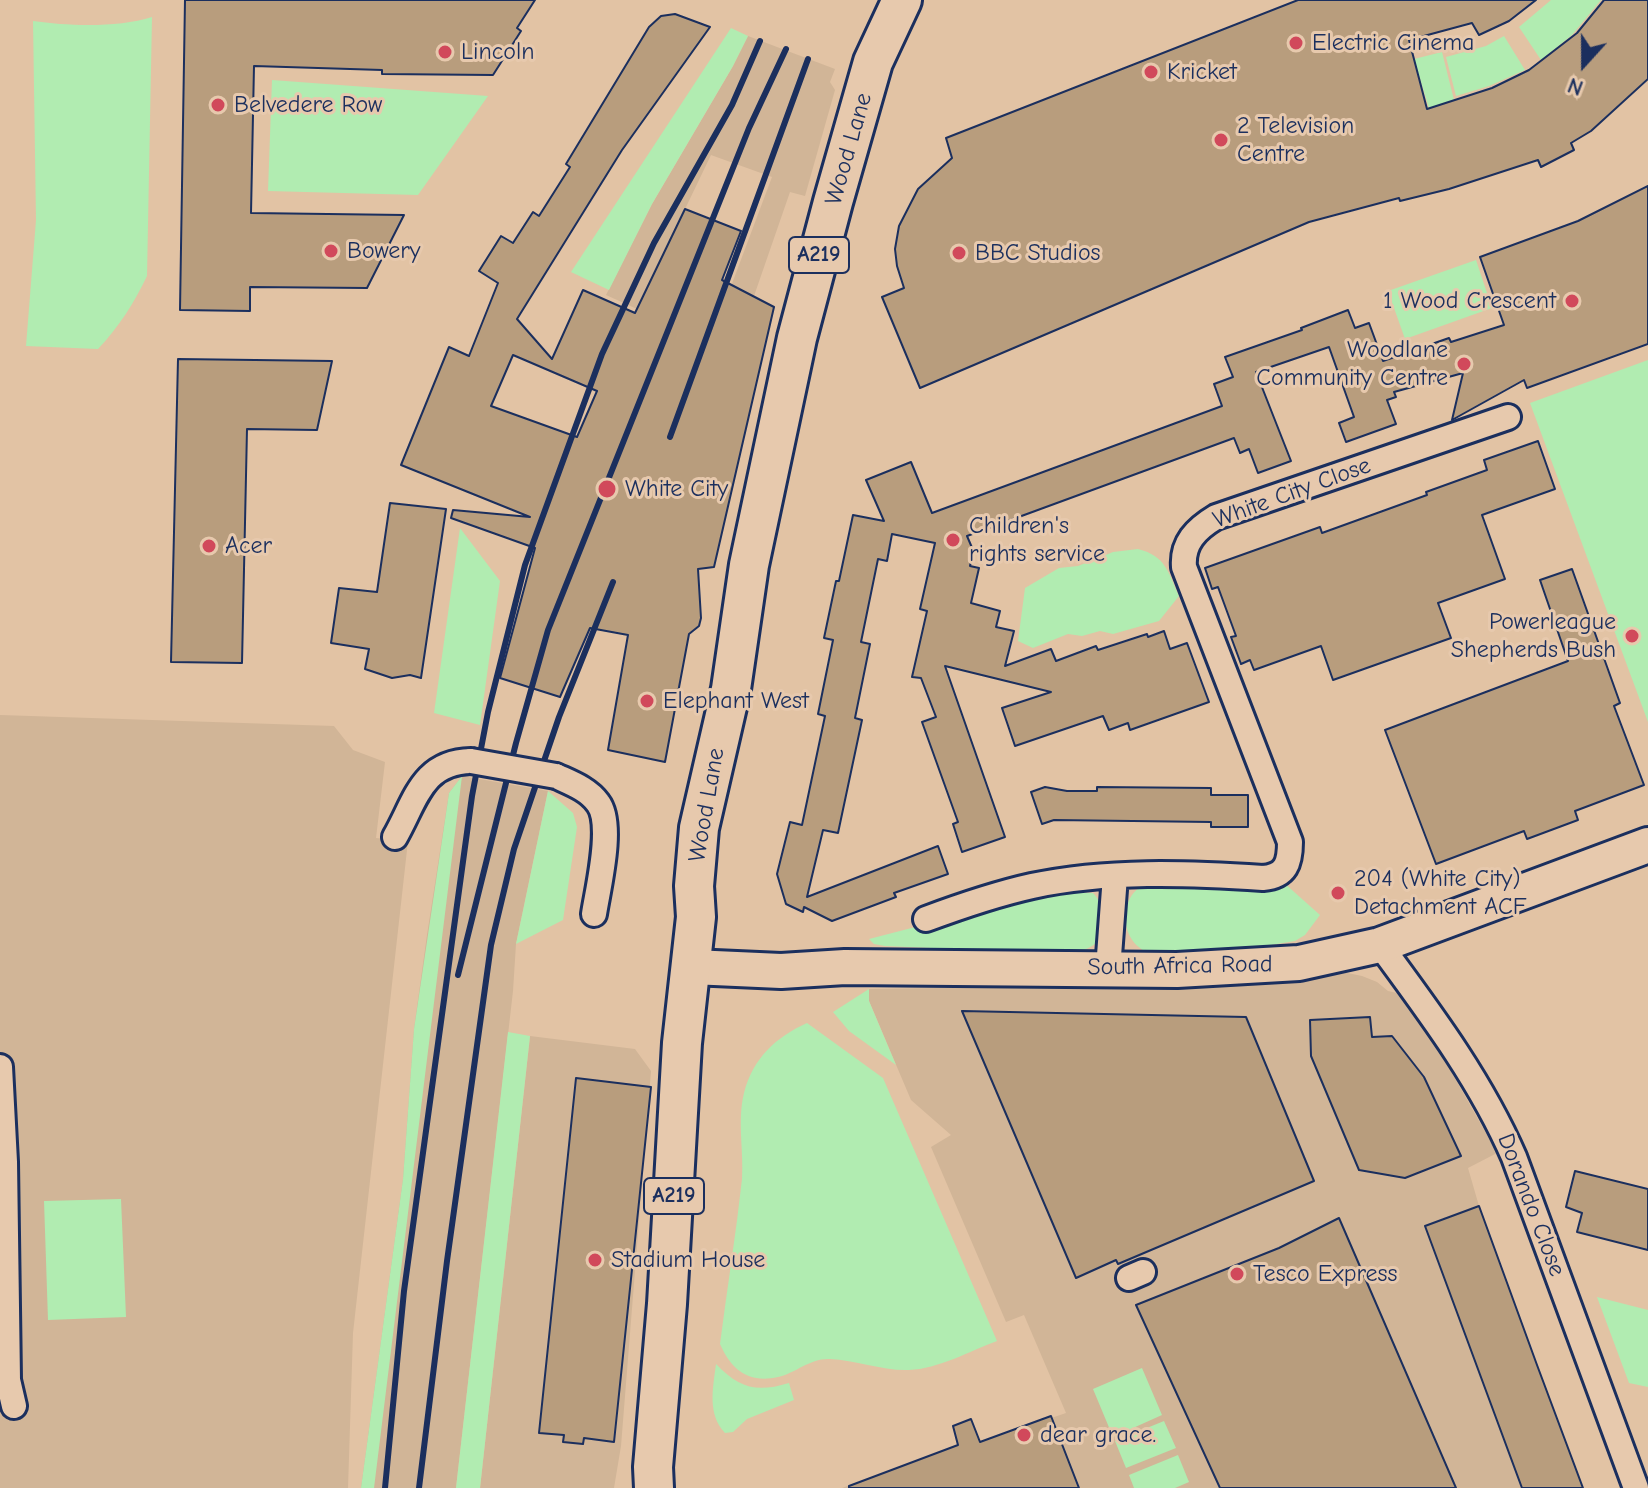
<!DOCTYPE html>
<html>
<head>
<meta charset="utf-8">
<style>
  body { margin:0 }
  #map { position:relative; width:1648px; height:1488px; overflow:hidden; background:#e2c3a4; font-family:"Comic Neue",sans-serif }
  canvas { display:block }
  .north { position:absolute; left:1544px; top:24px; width:80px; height:80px; -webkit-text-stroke:6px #e7c9ad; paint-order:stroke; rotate:201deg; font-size:22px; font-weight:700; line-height:32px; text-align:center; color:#1b2f5e }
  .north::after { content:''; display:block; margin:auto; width:28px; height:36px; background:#1b2f5e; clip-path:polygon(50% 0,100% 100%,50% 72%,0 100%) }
</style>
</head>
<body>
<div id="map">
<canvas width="1648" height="1488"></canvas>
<div class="north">N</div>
</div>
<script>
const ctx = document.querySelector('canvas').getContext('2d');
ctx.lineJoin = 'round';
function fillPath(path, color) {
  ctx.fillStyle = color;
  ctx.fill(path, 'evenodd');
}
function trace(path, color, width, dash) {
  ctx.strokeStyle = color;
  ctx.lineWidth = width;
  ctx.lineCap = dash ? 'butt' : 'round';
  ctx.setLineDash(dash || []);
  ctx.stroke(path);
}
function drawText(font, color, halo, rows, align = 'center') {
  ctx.font = font + ' "Comic Neue",sans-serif';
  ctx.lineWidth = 6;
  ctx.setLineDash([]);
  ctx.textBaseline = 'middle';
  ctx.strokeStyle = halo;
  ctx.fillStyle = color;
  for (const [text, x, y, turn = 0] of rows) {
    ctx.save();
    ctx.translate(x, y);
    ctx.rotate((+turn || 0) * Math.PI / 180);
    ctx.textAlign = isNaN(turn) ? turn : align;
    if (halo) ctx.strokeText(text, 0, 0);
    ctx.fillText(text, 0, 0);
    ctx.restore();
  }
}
const built = new Path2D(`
  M748,36L835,69L830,82L835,90L805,196L790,192L754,296L730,289L772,177L711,155L637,309L606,295L652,204L733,66Z
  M0,715L334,726L353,750L385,762L376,838L408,841L353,1333L348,1488H0Z
  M462,776L548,791L516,944L513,991L456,1488H361L403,1179L414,1029L427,935L449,793Z
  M1333,970L1362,976L1377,982L1388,991L1397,993L1433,1039L1497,1153L1468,1168L1479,1206L1583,1488H842L957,1446L953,1426L971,1419L980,1442L1066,1413L1024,1315L1006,1322L931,1147L951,1135L911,1100L869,1001V989L1239,984L1282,982Z
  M530,1036L635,1049L651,1071L621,1446L614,1488H480Z`);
const green = new Path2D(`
  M1551,0H1601L1572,35L1541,60L1519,27Z
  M152,17L147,276C134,303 119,327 98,349L26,346L36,220L33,21C68,26 118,28 152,17Z
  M731,28L748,36L733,66L652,204L609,290L571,272Z
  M1504,36L1525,70L1489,86L1456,96L1446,57L1486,46Z
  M1442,52L1456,108L1431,115L1414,59Z
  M272,80L488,96L418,195L268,191Z
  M1476,260L1492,308L1405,339L1388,291Z
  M1648,360V722L1530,403Z
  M460,528L500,581L480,725L434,713Z
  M1138,549C1166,556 1168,572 1179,596L1159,621L1113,634L1100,631L1082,636L1068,634L1033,648L1018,641L1025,588L1059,568L1078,566L1113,552Z
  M462,776L374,1488H361L403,1179L414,1029L449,793Z
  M548,791L573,813L577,827L563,920L516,944Z
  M1283,882L1320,915L1305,935L1295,941C1249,948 1200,962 1154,954C1121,948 1115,899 1144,885Z
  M1064,892L1093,893C1103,903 1109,924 1101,937C1096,947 1081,951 1071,954L885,946L874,944L869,939L927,924L930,933L981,910Z
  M869,989V1001L896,1065L849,1031L833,1012Z
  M807,1023L883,1078L997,1341C970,1351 938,1369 909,1370C883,1371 856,1360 830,1359C810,1358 796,1373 778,1377C748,1384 731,1369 720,1344C727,1289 736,1234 742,1179C744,1151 737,1121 744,1093C753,1058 776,1037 807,1023Z
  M508,1032L530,1036L480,1488H456Z
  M121,1199L126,1317L48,1320L44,1201Z
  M1597,1297L1648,1310V1387L1629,1383Z
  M716,1364C739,1388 756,1393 789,1383L794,1400L747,1419L733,1432L725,1433C707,1414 713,1388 716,1364Z
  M1142,1368L1162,1415L1113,1437L1093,1389Z
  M1164,1421L1176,1448L1126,1468L1115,1441Z
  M1178,1455L1189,1482L1175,1488H1134L1129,1475Z`);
const building = new Path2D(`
  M185,0H535L517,28L521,31L493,75L382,74V70L254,66L251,213L404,215L367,288L250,287V311L180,310Z
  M1298,0H1536L1509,21L1479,35L1472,23L1409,40L1427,109L1492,88L1529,70L1577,33L1604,0H1648V79L1591,131L1571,143L1574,150L1541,167L1538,160L1449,189L1400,201L1399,198L1309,222L920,388L882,297L904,288L897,266L895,249L899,226L918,189L952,158L946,138Z
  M675,14L710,27L622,150L517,319L552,359L583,290L635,313L685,209L741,231L722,280L774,307L714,567L698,569L701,618L699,626L689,634L665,762L608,750L628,635L590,628L560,697L500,678L535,548L451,518L453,510L530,517L401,465L449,347L469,356L498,283L479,271L501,236L513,243L533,212L539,216L570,167L566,164L649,27L661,16ZM513,355L597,391L577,437L491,406Z
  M1648,186V344L1527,388L1524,380L1452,420L1463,373L1394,392L1396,397L1387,400L1396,424L1346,442L1339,423L1354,417L1329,347L1256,372L1291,461L1258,473L1249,449L1240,453L1234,438L967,536L973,550L970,566L979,568L971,603L1000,611L996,627L1014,631L1005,666L1051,649L1056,661L1096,646L1098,650L1147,634L1148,637L1164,631L1170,649L1187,643L1209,702L1130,730L1128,723L1109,730L1103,716L1015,746L1002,708L1051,692L945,666L1005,837L962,852L953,824L958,822L922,722L936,717L921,678L912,677L927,611L920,609L935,543L892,534L887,561L878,559L861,642L870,644L855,718L862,720L838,833L823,830L807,897L938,846L948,874L894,893L896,897L832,921L804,907L803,912L786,904L777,874L790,822L802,825L825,716L818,714L833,640L824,638L836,581H839L853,515L884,521L866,480L911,462L932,513L1222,406L1214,384L1233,377L1225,357L1302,330L1301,328L1348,310L1355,328L1369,323L1383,361L1449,338L1451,342L1504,325L1480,257L1578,221Z
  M178,359L332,361L317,430L247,429L242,663L171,662Z
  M1538,441L1555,489L1482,515L1505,579L1438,603L1451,638L1333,680L1321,646L1254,670L1250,660L1241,664L1231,637L1236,636L1218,587L1212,589L1205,568L1320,527L1322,533L1427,495L1426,492L1487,470L1484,460Z
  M390,503L446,509L421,678L410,675L392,678L365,669L369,649L331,643L339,588L377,592Z
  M1572,569L1620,703L1614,706L1644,785L1575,811L1578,820L1527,839L1524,831L1436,864L1385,730L1568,661L1540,580Z
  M1045,787L1067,791H1097V787L1211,788V795H1248V827H1211V822L1054,820L1042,824L1031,792Z
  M962,1011L1246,1017L1314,1181L1118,1264L1116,1260L1076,1278Z
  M1370,1017L1372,1037L1392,1036L1424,1077L1461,1156L1405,1178L1359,1170L1311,1056L1310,1020Z
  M576,1078L651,1087L614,1442L584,1438L583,1444L563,1442L564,1435L539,1433Z
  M1575,1171L1648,1189V1250L1577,1232L1582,1213L1566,1207Z
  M1479,1206L1537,1365L1583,1488H1522L1425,1226Z
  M1339,1218L1456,1488H1220L1136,1305L1279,1248Z
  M1051,1416L1079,1488H849V1486L958,1445L953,1426L971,1419L980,1442Z`);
const street = new Path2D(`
  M556,776C571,783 588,789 598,803C614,824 598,888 594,914
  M395,837C416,800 422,762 471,761
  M926,919C961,906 996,894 1032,886C1107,870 1187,873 1263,878C1286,876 1290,863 1290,842L1184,567C1182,543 1196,529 1216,517L1508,417
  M1380,945C1430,1013 1480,1079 1514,1157L1636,1488
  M1108,969L1115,876
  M0,1067L5,1162L8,1380L14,1406
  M1129,1278L1143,1272`);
const secondary = new Path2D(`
  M692,967L781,971L845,967L1177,970L1299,963L1380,945L1648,845`);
const primary = new Path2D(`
  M654,1488L653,1467L667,1304L682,1043L696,917L694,886L699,828L731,689L749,565L797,338L833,202L873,62L902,0`);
const rail = new Path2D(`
  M670,437L808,59
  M458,975L516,743L548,630L749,128L786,49
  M385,1488L404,1291L472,796L488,712L525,565L602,354L654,243L732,105L760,41
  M419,1488L447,1261L491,945L514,849L559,717L613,582`);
const streetBridge = new Path2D(`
  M471,761L556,776`);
const markers = [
  [1296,43,8,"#d1495b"],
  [445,52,8,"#d1495b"],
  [1151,72,8,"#d1495b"],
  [218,105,8,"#d1495b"],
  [1221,140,8,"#d1495b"],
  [331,251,8,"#d1495b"],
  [959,253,8,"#d1495b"],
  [1572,301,8,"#d1495b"],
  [1464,364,8,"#d1495b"],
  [607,489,10,"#d1495b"],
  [953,540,8,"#d1495b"],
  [209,546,8,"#d1495b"],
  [1632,636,8,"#d1495b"],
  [647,701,8,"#d1495b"],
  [1338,893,8,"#d1495b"],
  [595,1260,8,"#d1495b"],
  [1237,1274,8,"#d1495b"],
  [1024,1435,8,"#d1495b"]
];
const shields = [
  [819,255,60],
  [674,1196,60]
];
const shieldNames = [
  ["A219",819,255],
  ["A219",674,1196]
];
const poiNames = [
  ["Electric Cinema",1312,43],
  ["Lincoln",461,52],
  ["Kricket",1167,72],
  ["Belvedere Row",234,105],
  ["2 Television",1237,126],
  ["Centre",1237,154],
  ["Bowery",347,251],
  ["BBC Studios",975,253],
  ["1 Wood Crescent",1556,301,"right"],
  ["Woodlane",1448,350,"right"],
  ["Community Centre",1448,378,"right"],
  ["White City",625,489],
  ["Children's",969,526],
  ["rights service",969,554],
  ["Acer",225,546],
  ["Powerleague",1616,622,"right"],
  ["Shepherds Bush",1616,650,"right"],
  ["Elephant West",663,701],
  ["204 (White City)",1354,879],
  ["Detachment ACF",1354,907],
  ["Stadium House",611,1260],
  ["Tesco Express",1253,1274],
  ["dear grace.",1040,1435]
];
const streetNames = [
  ["Wood Lane",849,149,-74],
  ["White City Close",1292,493,-20],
  ["Wood Lane",707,805,-80],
  ["South Africa Road",1180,966,-1],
  ["Dorando Close",1531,1205,69]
];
fillPath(built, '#d1b597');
fillPath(green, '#b1ecb1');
fillPath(building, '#b89d7d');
trace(building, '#1b2f5e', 2);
trace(street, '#1b2f5e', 30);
trace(secondary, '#1b2f5e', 40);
trace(primary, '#1b2f5e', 44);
trace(street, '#e7c9ad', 24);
trace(secondary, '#e7c9ad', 34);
trace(primary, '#e7c9ad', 38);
trace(rail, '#1b2f5e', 6);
trace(streetBridge, '#1b2f5e', 30, []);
trace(streetBridge, '#e7c9ad', 24);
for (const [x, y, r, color] of markers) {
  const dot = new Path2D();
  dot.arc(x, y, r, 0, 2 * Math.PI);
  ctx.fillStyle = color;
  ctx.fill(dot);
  trace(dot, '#e7c9ad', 3);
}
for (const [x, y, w] of shields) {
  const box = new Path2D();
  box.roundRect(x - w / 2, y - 18, w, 36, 6);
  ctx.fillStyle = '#e7c9ad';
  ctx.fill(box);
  trace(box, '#1b2f5e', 2);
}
drawText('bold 22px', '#1b2f5e', null, shieldNames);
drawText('24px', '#1b2f5e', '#e7c9ad', poiNames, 'left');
drawText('24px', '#1b2f5e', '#e7c9ad', streetNames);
</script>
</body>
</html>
